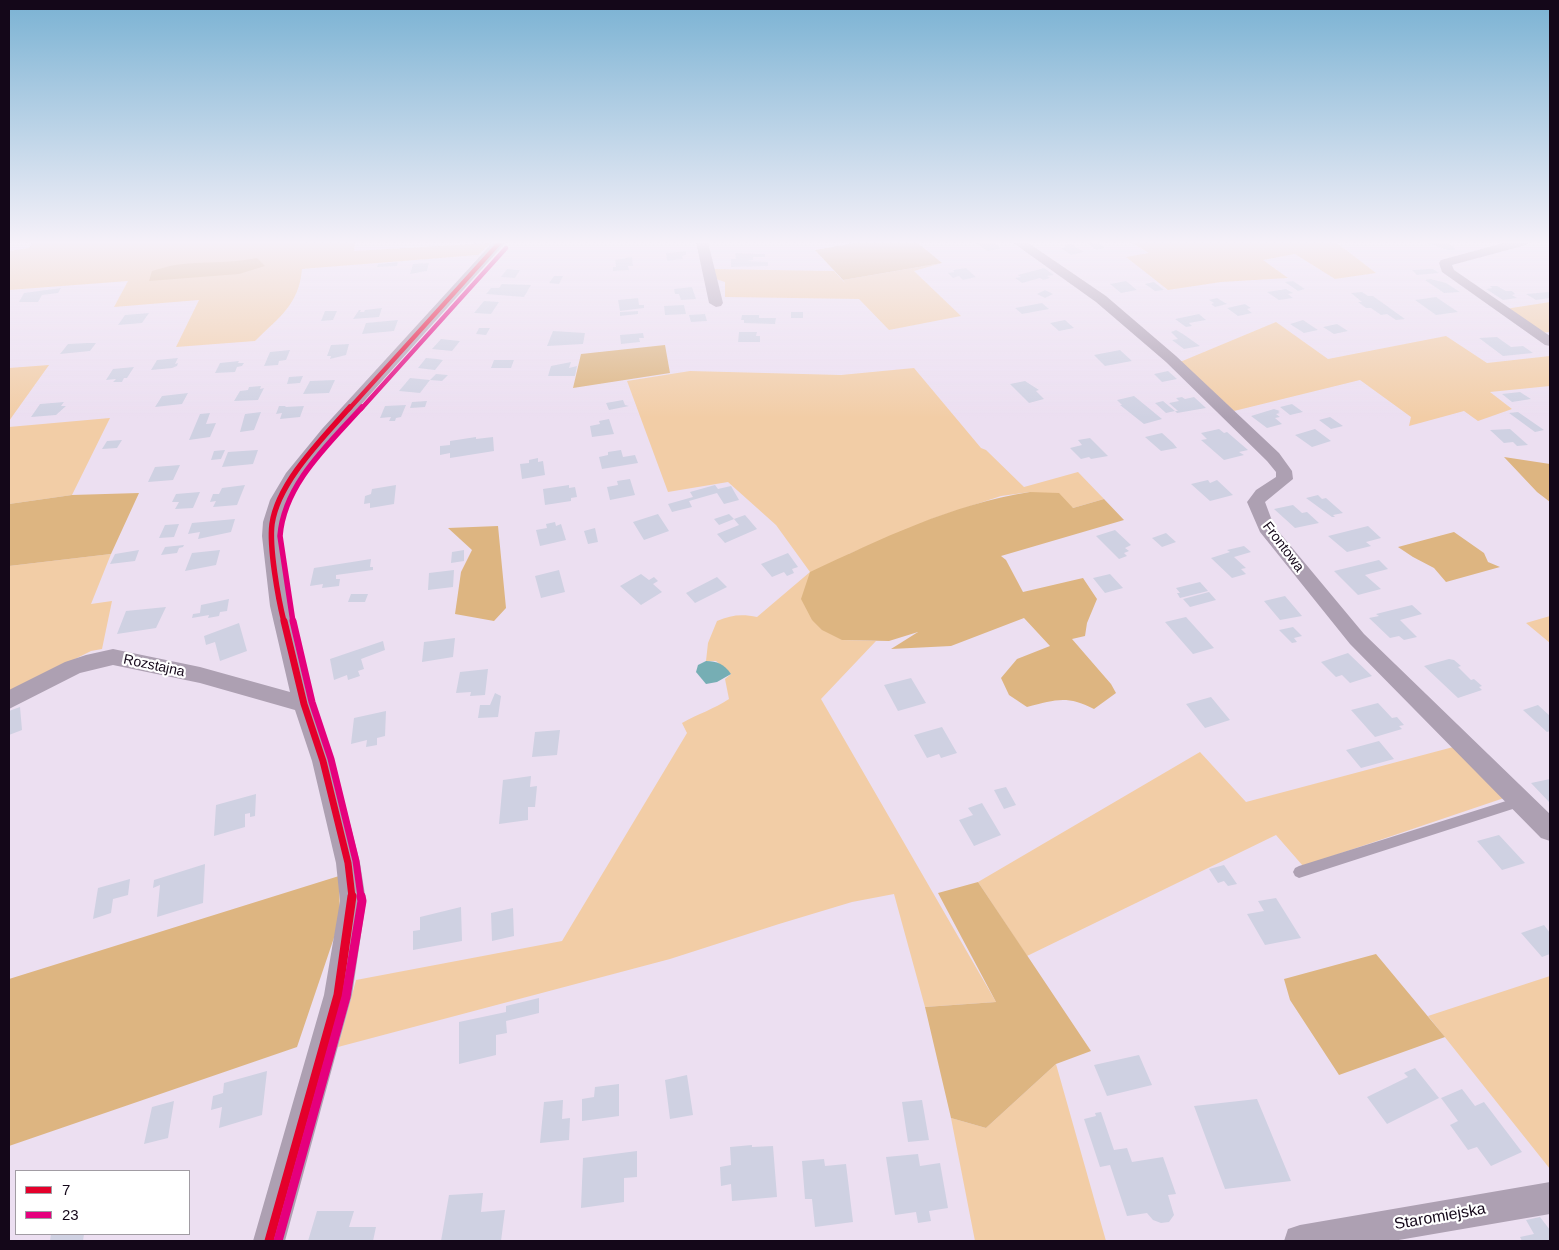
<!DOCTYPE html>
<html>
<head>
<meta charset="utf-8">
<style>
  body { margin:0 }
  #map { position:relative; width:1559px; height:1250px; overflow:hidden; background:#ecdff1; font-family:Arial,sans-serif }
  canvas { display:block }
  .frame { position:absolute; inset:0; border:10px solid #140719; pointer-events:none }
  .legend { position:absolute; left:15px; top:1170px; width:175px; height:65px; box-sizing:border-box; background:#fff; border:1px solid #a19ca3; margin:0; padding:6px 9px; list-style:none; font-size:15px; color:#140719 }
  .legend li { display:flex; align-items:center; gap:10px; height:25px }
  .legend b { width:25px; border:1px solid #a19ca3 }
</style>
</head>
<body>
<div id="map">
<canvas width="1559" height="1250"></canvas>
<div class="frame"></div>
<ul class="legend">
<li><b style="height:6px;background:#e4002b"></b>7</li>
<li><b style="height:6px;background:#e5007d"></b>23</li>
</ul>
</div>
<script>
const ctx = document.querySelector('canvas').getContext('2d');
ctx.lineJoin = 'round';
function fillPath(path, color) {
  ctx.fillStyle = color;
  ctx.fill(path, 'evenodd');
}
function trace(path, color, width, dash) {
  ctx.strokeStyle = color;
  ctx.lineWidth = width;
  ctx.lineCap = dash ? 'butt' : 'round';
  ctx.setLineDash(dash || []);
  ctx.stroke(path);
}
function drawText(font, color, halo, rows, align = 'center') {
  ctx.font = font + ' Arial,sans-serif';
  ctx.lineWidth = 4.5;
  ctx.setLineDash([]);
  ctx.textBaseline = 'middle';
  ctx.strokeStyle = halo;
  ctx.fillStyle = color;
  for (const [text, x, y, turn = 0] of rows) {
    ctx.save();
    ctx.translate(x, y);
    ctx.rotate((+turn || 0) * Math.PI / 180);
    ctx.textAlign = isNaN(turn) ? turn : align;
    if (halo) ctx.strokeText(text, 0, 0);
    ctx.fillText(text, 0, 0);
    ctx.restore();
  }
}
const green = new Path2D(`
  M33,242L355,243L354,251L491,243L478,255L302,269C299,305 279,317 255,341L176,347L199,300L114,307L128,281L9,290V251L29,248Z
  M1132,243H1337L1376,273L1335,279L1295,254L1263,260L1288,278L1221,282L1168,290L1126,257L1149,253Z
  M942,263L914,271L961,316L889,330L859,299L725,297V282L716,279L713,269L834,271L845,283L843,280Z
  M1550,302V332L1541,333L1505,309Z
  M1276,322L1328,359L1446,336L1487,363L1550,356V386L1490,392L1512,409L1478,421L1464,411L1409,426L1411,417L1360,380L1234,411L1180,362Z
  M49,365L9,421V368Z
  M914,368L981,448L986,450L1024,487L1078,472L1104,499L1073,508L1030,492L1001,496L934,518L849,554L842,640L876,641L821,699L996,1002L925,1007L894,894L852,902L779,924L670,959L338,1047L356,980L562,941L687,733L682,723C698,714 714,709 729,699L725,679L731,674L716,661H706L708,643L717,621C731,615 742,614 757,617L810,572L776,525L728,482L668,492L627,381L690,371L841,375Z
  M110,418L72,495L9,504V427Z
  M111,554L91,604L112,601L102,649L91,651L9,692V566Z
  M1550,616V643L1526,623Z
  M1457,746L1507,797L1303,866L1276,835L1027,956L978,882L1200,752L1246,802Z
  M1550,976V1169L1428,1016Z
  M1056,1064L1106,1241H975L951,1118L986,1128Z`);
const forest = new Path2D(`
  M855,243H918L942,263L843,280L815,250Z
  M257,258L265,266L239,274L149,281L152,271C160,269 168,266 175,265C203,261 230,264 257,258Z
  M665,345L670,373L573,388L581,354Z
  M1504,457L1550,464V502L1537,492Z
  M1030,492L1059,493L1073,508L1104,499L1124,520L1001,556L1006,560L1023,592L1083,578L1097,599L1087,623L1085,636L1072,639L1111,684L1116,693L1094,709C1066,695 1056,700 1027,707L1009,695L1001,678L1017,659L1050,646L1024,618L951,646L891,649L918,632L889,641L842,640L822,630L812,620L801,599L810,572C881,539 952,504 1030,492Z
  M139,493L111,554L9,566V504L72,495Z
  M498,526L506,608L494,621L455,614L461,572L472,550L448,528Z
  M1454,532L1484,553L1488,562L1500,567L1446,582L1434,568L1413,557L1398,547Z
  M339,876L340,920L297,1047L9,1146V979Z
  M978,882L1091,1051L1056,1064L986,1128L951,1118L925,1007L996,1002L938,893Z
  M1376,954L1445,1037L1339,1075L1290,1000L1284,979Z`);
const water = new Path2D(`
  M706,661C717,661 724,664 731,674L717,682L706,684L696,672L698,665Z`);
const building = new Path2D(`
  M975,242H999L996,244L1001,249L987,251Z
  M1097,242L1105,248L1096,250L1088,244Z
  M1425,242H1446L1455,248V250H1447Z
  M1071,244L1084,252L1071,255L1061,248L1066,247L1064,245Z
  M686,251V255L682,256L683,259L667,261L666,253Z
  M735,253L765,254V257H753V260L748,261L768,262V266L731,267V259H736Z
  M632,257L633,266H628L629,270L613,271V267H616L615,260Z
  M398,262L397,266L377,267L378,264Z
  M429,263L427,271L410,274L413,264Z
  M966,268L976,277L963,280L959,276L953,278L948,273L954,272L953,270Z
  M1044,268L1054,275L1047,276L1050,278L1043,280L1040,278L1022,283L1015,278L1021,277L1018,275Z
  M507,269L520,270L515,278L501,277Z
  M1427,269H1433L1439,273L1417,275L1412,270Z
  M554,276H563L559,284L549,283Z
  M1431,279L1446,283L1460,292L1444,293L1425,280Z
  M1126,281L1137,290L1121,293L1110,284Z
  M1293,281L1305,289L1298,291L1285,282Z
  M1154,282L1164,290L1155,291L1145,284Z
  M502,284L531,285L524,297L486,294L491,288H499Z
  M1490,286H1497L1506,291H1512L1515,294L1512,295L1517,298L1503,300L1486,289L1492,288Z
  M692,287L696,299L681,300L679,294H675L674,289Z
  M61,288L58,293L42,295L38,302H19L24,293Z
  M1286,289L1293,293L1288,294L1293,298L1279,300L1267,292Z
  M1045,290L1053,294L1045,298L1037,294Z
  M1362,292L1368,296H1373L1405,319L1396,320L1387,314L1381,315L1371,308H1366L1358,302H1362L1351,293Z
  M1548,292L1550,293V298L1536,300L1526,294Z
  M1436,297L1458,312L1436,315L1415,300Z
  M638,298L639,305H644V308L620,311L618,300Z
  M1217,298L1227,304L1215,307L1211,304L1214,303L1209,300Z
  M484,301L499,302L491,314L474,313Z
  M1042,303L1049,309L1022,314L1015,308Z
  M1245,304L1251,308L1247,309L1252,313L1238,316L1227,308Z
  M684,305L686,314L665,315L664,306Z
  M382,308L379,317L353,319L359,310H361L360,312H364L365,310Z
  M325,311H337L333,320L321,321Z
  M638,311V314L620,316V312Z
  M791,312H803V318H791Z
  M149,313L142,323L118,325L125,315Z
  M705,314L707,321L691,322L689,315Z
  M1199,314L1206,320L1189,323L1192,326L1186,327L1175,319Z
  M742,315H759V318H776L775,324L744,323V320H741Z
  M398,320L394,331L362,334L366,323Z
  M1065,320L1074,328L1059,331L1050,323Z
  M1303,320L1318,330L1304,333L1290,324Z
  M1337,324L1348,331L1334,334L1323,327Z
  M479,328H490L486,335L476,334Z
  M1176,330L1183,334L1200,346L1184,349L1172,340L1178,339L1171,332Z
  M553,331L585,333L583,344L547,346Z
  M739,332H757L756,336H760V342H738Z
  M643,333L644,338H639L640,342L621,344L620,335Z
  M1497,337L1511,347L1523,346L1533,353L1503,356L1479,338Z
  M441,339L460,341L452,351L432,349Z
  M87,343H96L90,351L60,354L68,344Z
  M349,344L346,355L330,359L331,356H327L331,345Z
  M290,350L286,360L279,361L278,365L264,366L270,352Z
  M1120,350L1132,361L1105,366L1094,355Z
  M178,358L175,364L178,363L177,366L172,368L151,370L157,360Z
  M426,358L437,359L443,360L435,370L418,368Z
  M494,360H514L511,368H491Z
  M239,361L238,363H244L242,366L237,367L235,372L215,373L220,363Z
  M571,362L569,368L577,366L575,376H548L551,366Z
  M134,367L127,378H124L122,382H113L116,379L106,380L113,369Z
  M1168,371L1177,379L1162,382L1154,374Z
  M436,374L448,375L442,381L430,380L420,393L399,391L410,378L430,380Z
  M303,376L300,383L287,384L289,377Z
  M335,380L329,393L303,394L310,381Z
  M1025,381L1039,390L1036,391L1044,399L1029,403L1010,384Z
  M261,386L260,389L264,388L258,400L234,401L240,391L248,390L249,387Z
  M1520,392L1531,399L1512,402L1502,394Z
  M188,393L182,404L155,407L162,396Z
  M1134,396L1162,419L1144,424L1120,405H1122L1117,400Z
  M1182,397L1185,399L1194,397L1206,408L1177,413L1175,411H1178L1169,403L1179,401L1176,398Z
  M623,400L625,405L629,406L609,410L606,403Z
  M427,401L425,407L410,408L412,402Z
  M1163,401L1175,411L1166,413L1155,403Z
  M64,402L61,406H66L56,415L31,417L40,404Z
  M1292,404L1303,412L1290,415L1280,407Z
  M406,405L401,417L396,418L395,421H389L391,417L380,418L385,406Z
  M279,406H286L285,407L304,406L300,417L280,419L282,413L276,414Z
  M1274,409L1280,411L1278,412L1280,413L1276,414L1280,417L1275,418L1282,424L1267,428L1251,416Z
  M261,412L254,430L240,432L245,414Z
  M1518,412L1544,430L1535,432L1509,413Z
  M210,413L206,424L216,423L210,437L189,440L200,414Z
  M1330,417L1343,426L1331,429L1319,420Z
  M609,419L614,434L592,437L590,426L600,424L599,421Z
  M1219,429L1224,433L1227,432L1248,450L1239,452L1244,455L1224,460L1201,440L1207,439L1201,433Z
  M1315,429L1331,441L1312,447L1295,435Z
  M1510,429L1528,445L1517,446L1513,442L1504,443L1490,430Z
  M1162,433L1173,443L1177,448L1161,451L1145,437Z
  M476,437V439L493,437L494,451L450,458V453L440,455V446L450,445V441Z
  M1090,438L1108,456L1091,459L1089,457L1081,459L1070,448L1082,445L1078,440Z
  M122,440L117,448L102,449L107,441Z
  M225,450L221,459L211,460L214,451Z
  M258,450L253,464L222,467L228,452Z
  M621,450L623,457L635,455L638,463L602,469L599,457L608,455V452Z
  M538,458V462L543,461L545,475L522,479L520,464L529,463V460Z
  M180,465L173,480L148,482L155,467Z
  M630,479L635,495L610,500L607,487L618,485L617,481Z
  M1208,480L1210,483L1217,480L1233,495L1210,501L1191,484Z
  M245,485L237,505L213,507L216,501L210,502L213,494H219L222,488Z
  M396,485L394,504L370,508V503L364,504L365,496L371,494L372,489Z
  M569,485V488L575,487L577,497L571,498V501L545,505L543,489Z
  M715,485L718,489L731,486L739,500L724,504L717,493L689,501L692,507L672,512L668,504L693,497L690,492Z
  M200,492L193,508L175,509L179,502H172L176,494Z
  M1318,495L1322,499L1326,498L1343,513L1333,515L1335,517H1332L1306,498Z
  M1293,505L1302,513L1307,512L1319,523L1295,528L1274,509Z
  M658,514L669,531L644,540L633,522Z
  M729,514L734,519L719,525L714,519Z
  M745,515L757,529L725,543L717,534L739,525L734,519Z
  M235,519L231,532L198,539L200,532L188,534L192,523Z
  M555,522L556,526L561,524L566,540L540,546L536,530L547,528L546,524Z
  M179,524L174,537L159,538L165,525Z
  M1368,526L1381,538L1366,542L1371,546L1347,552L1328,536Z
  M595,528L598,542L588,544L584,531Z
  M1115,530L1131,545L1125,548L1129,551L1124,553L1127,556L1119,559L1096,536Z
  M1166,533L1176,542L1162,547L1152,538Z
  M184,545L183,547L179,548L177,553L161,555L165,547Z
  M1244,546L1251,552L1234,557L1246,568L1241,569L1246,574L1232,578L1211,558L1230,552L1227,550Z
  M139,550L135,561L110,564L115,554Z
  M220,550L216,565L185,571L192,553Z
  M464,550V561L451,563L452,552Z
  M788,553L798,567L792,569L794,573L787,576L784,572L772,577L761,564Z
  M371,559L370,567H373V570L336,575V579H340L339,586L322,588L323,584L310,586L314,568Z
  M1379,560L1388,569L1365,575L1381,589L1358,595L1334,571Z
  M454,570L453,587L428,590L429,573Z
  M559,570L565,592L541,598L535,576Z
  M641,574L649,580L654,577L658,581L653,584L662,592L641,605L620,586Z
  M1110,574L1123,588L1105,593L1093,578Z
  M717,577L727,587L695,603L686,593Z
  M1200,582L1208,591L1180,598L1177,593H1180L1176,588Z
  M1209,592L1216,600L1190,607L1183,599Z
  M351,594H368L365,602H348Z
  M1285,596L1302,616L1280,620L1264,601Z
  M229,599L227,611L220,612L219,616L208,618L209,615L192,618L193,614L200,613L201,605Z
  M1412,605L1422,614L1400,620L1417,637L1404,640L1399,636L1390,638L1369,618L1379,616L1376,614Z
  M166,607L156,628L117,634L126,611Z
  M1186,617L1214,648L1193,654L1165,622Z
  M239,623L247,651L220,661L215,642L206,645L204,636Z
  M1293,627L1302,636L1294,638L1297,642L1292,643L1279,630Z
  M455,638L453,657L422,662L424,642Z
  M383,641L385,650L361,659L364,669L358,671L360,676L348,680L347,675L334,680L330,659Z
  M1348,653L1372,676L1350,683L1342,675L1336,677L1321,662Z
  M1449,659L1454,660L1461,666L1458,667L1471,680L1474,679L1482,686L1479,687L1482,690L1458,698L1424,666Z
  M488,669L485,695L470,696L471,692L456,693L460,672Z
  M911,678L926,703L898,711L884,685Z
  M495,693L501,696L498,717L478,718L480,705H490Z
  M1211,697L1230,720L1205,728L1186,704Z
  M1378,703L1392,718L1397,717L1404,725L1399,726L1402,729L1375,737L1351,710Z
  M1538,705L1550,716V731L1547,732L1523,710Z
  M20,707L22,730L9,735V711Z
  M386,711L385,736L377,738V745L366,747L367,740L351,744L354,718Z
  M942,727L957,753L941,758L939,754L927,758L914,735Z
  M560,730L557,755L532,757L535,732Z
  M1379,741L1394,759L1361,768L1346,750Z
  M531,776L530,787L537,786L535,807H528V820L499,824L503,780Z
  M1550,779V803L1531,783Z
  M1006,787L1016,805L1004,809L994,790Z
  M256,794L255,816L250,817V813L245,814V827L214,836L216,805Z
  M982,803L1001,835L974,846L959,820L973,815L968,808Z
  M1499,835L1525,863L1502,870L1477,841Z
  M205,864L203,903L157,917L160,885L153,888L154,880Z
  M1224,865L1237,884L1228,886L1224,881L1218,883L1209,869Z
  M130,879L128,895L113,899L111,913L93,919L98,888Z
  M1276,898L1301,938L1265,945L1247,914L1264,911L1258,901Z
  M461,907L462,941L413,950V931L420,930V917Z
  M513,908L514,936L492,941L491,913Z
  M1544,925L1550,933V954L1542,957L1521,933Z
  M539,998V1013L506,1021L507,1033L496,1035V1055L459,1064V1022L506,1012V1006Z
  M1139,1055L1152,1085L1107,1096L1094,1065Z
  M1415,1068L1439,1098L1387,1124L1367,1097L1408,1077L1404,1073Z
  M267,1071L262,1115L219,1128L222,1107L211,1110L213,1096L223,1093L224,1083Z
  M687,1075L693,1115L670,1119L665,1080Z
  M619,1084V1116L582,1121V1099L594,1097L595,1087Z
  M1462,1089L1475,1106L1484,1102L1522,1152L1491,1166L1477,1147L1468,1150L1450,1125L1458,1121L1441,1098Z
  M1257,1099L1291,1181L1225,1189L1194,1106Z
  M563,1100L562,1119L570,1118L569,1140L540,1143L544,1102Z
  M922,1100L929,1140L908,1142L902,1102Z
  M174,1101L168,1138L144,1144L152,1107Z
  M1101,1112L1114,1150L1127,1148L1132,1162L1163,1157L1176,1194L1168,1195L1174,1215L1169,1222L1161,1223L1153,1220L1147,1213L1127,1216L1110,1165L1100,1167L1084,1119L1096,1116L1095,1113Z
  M752,1145V1147L773,1146L777,1197L732,1201L731,1184L721,1186L720,1167L731,1165L730,1147Z
  M637,1151V1177L624,1178V1202L581,1208L583,1158Z
  M918,1154L920,1166L940,1163L948,1208L929,1211L931,1221L918,1223L916,1212L895,1215L886,1157Z
  M824,1159L825,1166L846,1164L853,1222L815,1227L812,1199H805L802,1161Z
  M483,1193L481,1212L505,1210L501,1241H441L449,1195Z
  M317,1211H354L349,1227H376L373,1241H308Z
  M1540,1217L1550,1230V1241H1522L1520,1237L1534,1234L1526,1220Z
  M51,1234H84L83,1241H50Z`);
const service = new Path2D(`
  M1522,796L1526,797L1528,801L1526,805L1522,806L1299,878L1295,876L1293,872L1295,868L1299,866Z`);
const minor = new Path2D(`
  M493,242H506L334,435L299,479L288,500L281,522L280,536L290,606L315,704L334,761L360,863L366,901L352,995L285,1241H253L324,995L340,901L336,863L312,761L295,710L200,683L113,665L80,673L9,709V690L65,662L86,655L113,649L200,667L290,692L270,606L262,536L263,522L270,500L286,473L322,429Z
  M696,242H708L723,303L721,306L716,307L709,303Z
  M1012,242H1027L1106,296L1176,356L1279,453L1292,471L1293,479L1265,502L1274,526L1364,634L1550,814V841L1541,838L1350,644L1260,532L1247,502L1256,490L1276,477V472L1267,461L1166,362L1096,302Z
  M1507,242H1528L1526,245L1452,265L1454,270L1550,336V346L1545,345L1442,272L1439,263L1441,260Z
  M1550,1182V1214L1393,1241H1284L1288,1229L1300,1225Z`);
const bus1Far3 = new Path2D(`
  M349,409L500,242`);
const bus1Far2 = new Path2D(`
  M284,622C278,598 269,547 272,524C278,482 323,438 350,407`);
const bus1Far1 = new Path2D(`
  M284,621L304,704L323,761L348,863L352,897`);
const bus1 = new Path2D(`
  M269,1241L338,995L352,896`);
const bus2Far3 = new Path2D(`
  M361,409L506,248`);
const bus2Far2 = new Path2D(`
  M293,622L280,536C284,484 329,444 362,407`);
const bus2Far1 = new Path2D(`
  M293,621L312,702L331,759L356,861L361,897`);
const bus2 = new Path2D(`
  M278,1241L346,997L362,901L361,896`);
const streetNames = [
  ["Frontowa",1283,547,53],
  ["Rozstajna",154,666,12]
];
const nearStreetnames = [
  ["Staromiejska",1440,1217,-10]
];
fillPath(green, '#f2cda6');
fillPath(forest, '#ddb581');
fillPath(water, '#76aeb4');
fillPath(building, '#cfd1e2');
fillPath(service, '#ada0b2');
fillPath(minor, '#ada0b2');
trace(bus1Far3, '#e4002b', 4.5);
trace(bus1Far2, '#e4002b', 5.5);
trace(bus1Far1, '#e4002b', 7);
trace(bus1, '#e4002b', 9);
trace(bus2Far3, '#e5007d', 4.5);
trace(bus2Far2, '#e5007d', 5.5);
trace(bus2Far1, '#e5007d', 7);
trace(bus2, '#e5007d', 9);
const sky = ctx.createLinearGradient(0, 0, 0, 418);
sky.addColorStop(0, '#7ab2d3');
sky.addColorStop(0.58, '#f6f1f9');
sky.addColorStop(1, '#f6f1f900');
ctx.fillStyle = sky;
ctx.fillRect(0, 0, 1559, 418);
drawText('14px', '#140719', '#fff', streetNames);
drawText('16px', '#140719', '#fff', nearStreetnames);
</script>
</body>
</html>
